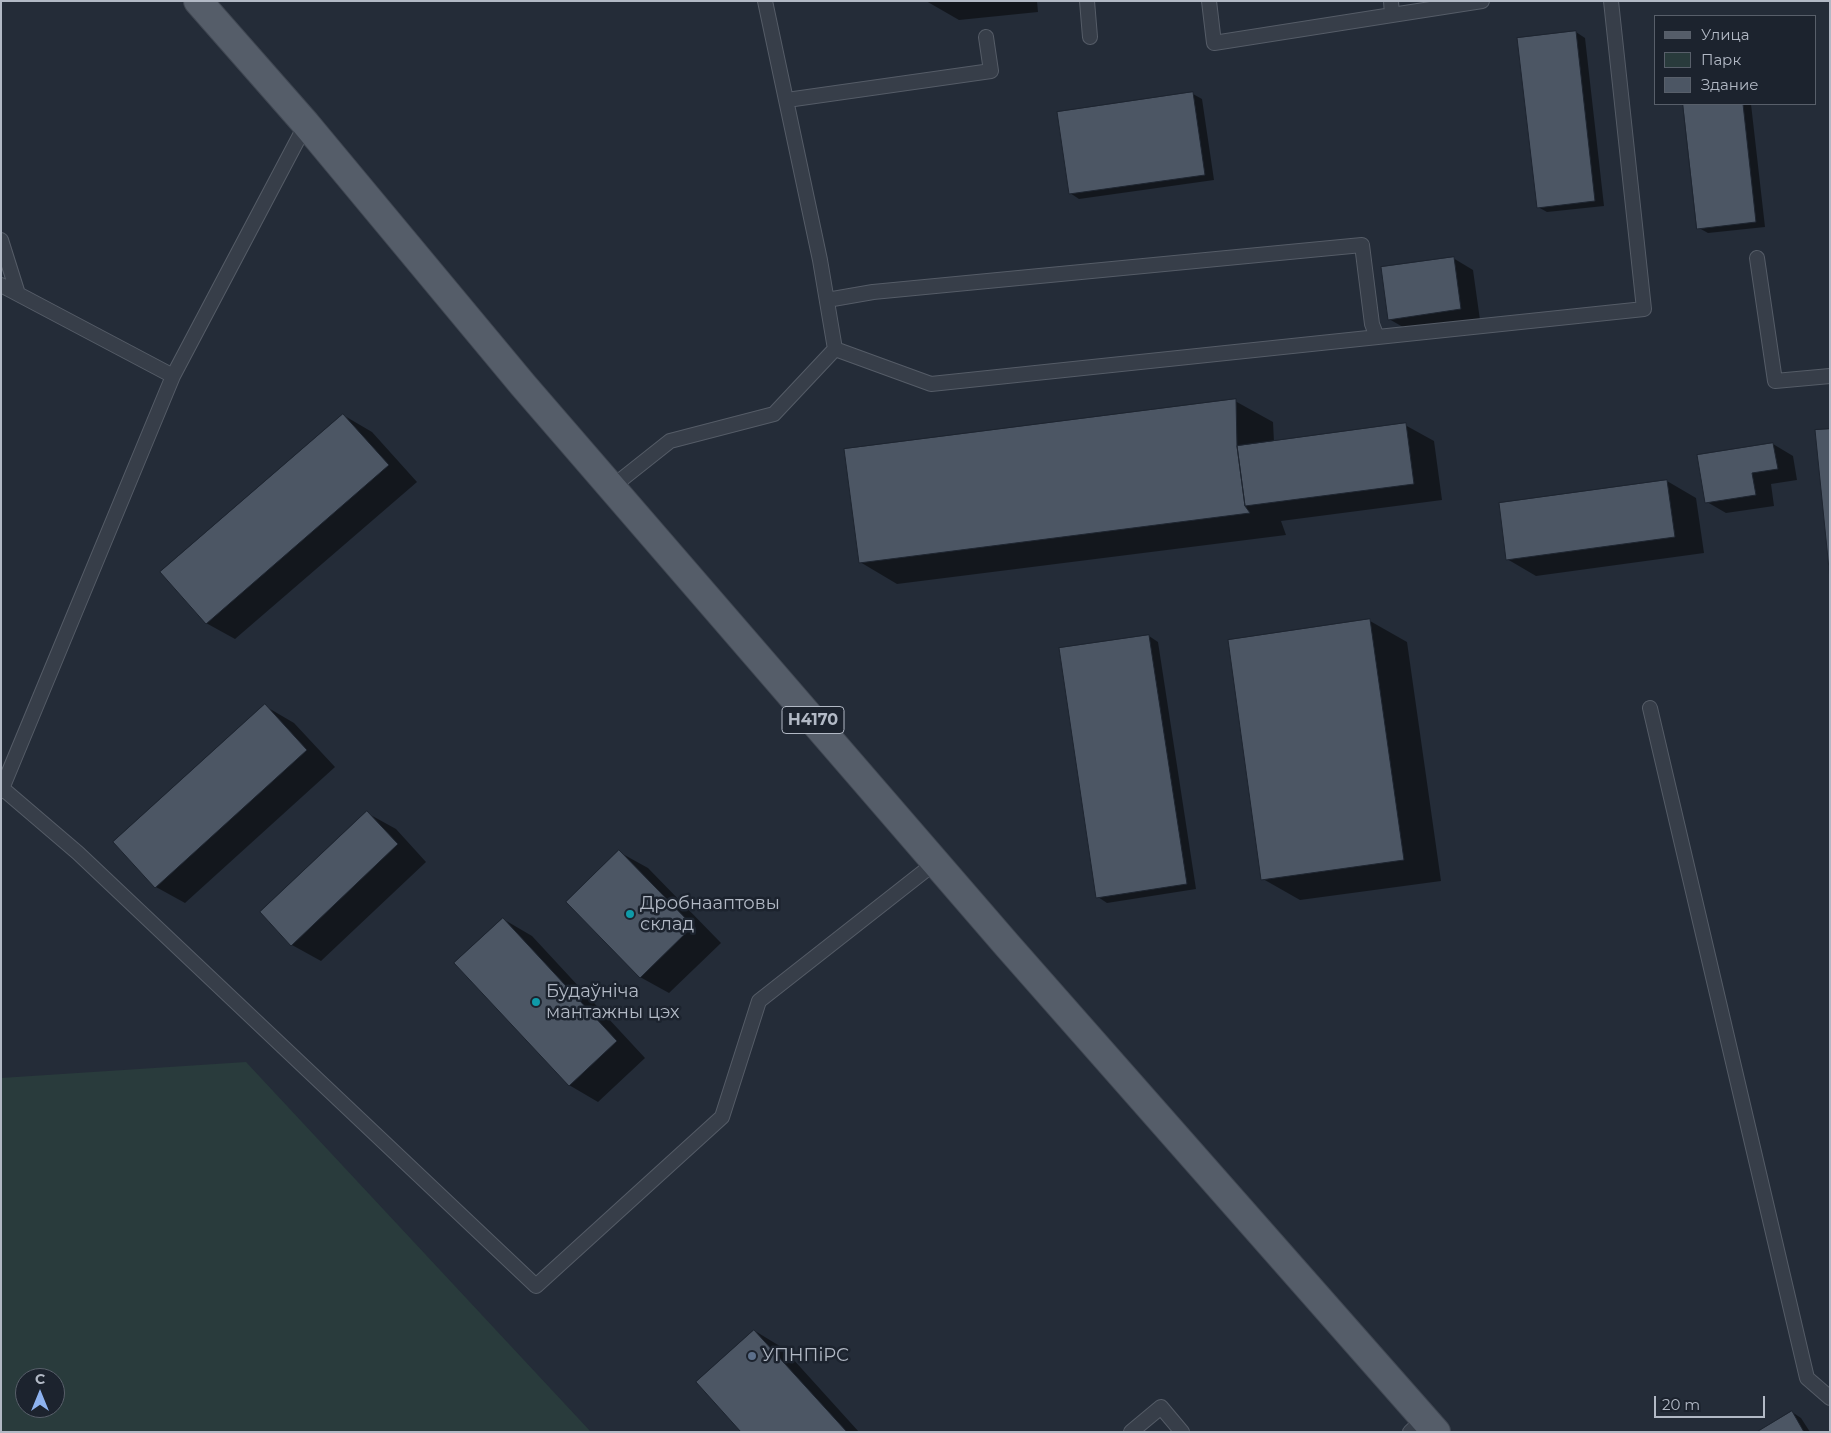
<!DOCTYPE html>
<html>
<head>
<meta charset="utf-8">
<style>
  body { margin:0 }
  #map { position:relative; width:1831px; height:1433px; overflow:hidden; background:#242c38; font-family:Montserrat,sans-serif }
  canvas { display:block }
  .frame { position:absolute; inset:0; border:2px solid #b2b9c5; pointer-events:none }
  .legend { position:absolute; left:1654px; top:15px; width:162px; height:90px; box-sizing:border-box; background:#1c232e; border:1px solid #585f6a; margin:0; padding:6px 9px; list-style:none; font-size:15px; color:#b2b9c5 }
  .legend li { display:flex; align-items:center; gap:10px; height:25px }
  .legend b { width:25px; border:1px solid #585f6a }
  .north { position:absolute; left:15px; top:1368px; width:50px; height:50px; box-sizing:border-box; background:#1c232e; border:1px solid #585f6a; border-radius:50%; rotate:0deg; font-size:14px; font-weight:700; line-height:20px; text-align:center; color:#b2b9c5 }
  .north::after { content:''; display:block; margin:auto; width:18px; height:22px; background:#8db2ef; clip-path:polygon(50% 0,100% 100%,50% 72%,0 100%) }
  .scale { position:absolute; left:1654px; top:1396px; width:111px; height:22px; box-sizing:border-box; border:2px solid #b2b9c5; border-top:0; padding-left:6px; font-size:15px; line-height:18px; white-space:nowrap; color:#b2b9c5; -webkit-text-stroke:4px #1c232e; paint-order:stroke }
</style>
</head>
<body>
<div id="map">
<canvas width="1831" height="1433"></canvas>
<div class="frame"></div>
<ul class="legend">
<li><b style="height:6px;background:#555d69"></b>Улица</li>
<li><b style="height:14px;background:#293b3c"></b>Парк</li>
<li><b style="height:14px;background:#4c5664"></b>Здание</li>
</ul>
<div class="north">С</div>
<div class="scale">20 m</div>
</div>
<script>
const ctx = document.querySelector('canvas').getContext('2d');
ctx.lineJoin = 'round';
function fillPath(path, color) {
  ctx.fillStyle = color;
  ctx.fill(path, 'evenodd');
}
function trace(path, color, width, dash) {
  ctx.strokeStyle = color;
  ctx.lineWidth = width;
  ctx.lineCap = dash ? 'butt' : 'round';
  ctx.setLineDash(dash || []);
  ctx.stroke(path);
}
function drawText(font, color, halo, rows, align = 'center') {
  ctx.font = font + ' Montserrat,sans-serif';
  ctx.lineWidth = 5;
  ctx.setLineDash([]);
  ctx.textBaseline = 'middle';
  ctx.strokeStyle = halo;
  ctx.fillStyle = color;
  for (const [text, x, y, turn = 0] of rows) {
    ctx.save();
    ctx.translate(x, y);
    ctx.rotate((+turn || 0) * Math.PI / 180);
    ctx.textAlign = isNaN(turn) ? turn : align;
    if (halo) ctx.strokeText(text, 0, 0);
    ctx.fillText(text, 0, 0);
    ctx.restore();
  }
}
const green = new Path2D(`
  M246,1062L591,1432H1V1078ZM25,1378H55V1408H25Z`);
const shadow = new Path2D(`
  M926,1H1037L1038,12L959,20Z
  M1576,32L1585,38L1604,206L1547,212L1538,207Z
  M1193,94L1202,99L1214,180L1079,199L1070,193Z
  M1685,104H1751L1765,227L1708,233L1699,228Z
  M1453,258L1473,270L1480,320L1408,330L1389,319Z
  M1235,401L1273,422L1274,442L1405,425L1434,441L1442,500L1281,521L1286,535L897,584L860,562Z
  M343,415L372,432L417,482L235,639L206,623Z
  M1773,444L1793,456L1797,480L1771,484L1774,506L1726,513L1707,502Z
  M1667,481L1696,498L1704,553L1536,576L1507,559Z
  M1370,621L1407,642L1441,881L1300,900L1263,879Z
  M1149,636L1158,642L1196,889L1107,903L1098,897Z
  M265,706L294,723L335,767L185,903L156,887Z
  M367,813L396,829L426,862L321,961L292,945Z
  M619,852L648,868L721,943L669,993L640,977Z
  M503,919L532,936L645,1058L598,1102L569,1085Z
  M755,1331L783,1348L859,1432H743Z
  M1792,1412L1801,1418L1810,1432H1759Z`);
const building = new Path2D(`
  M1576,31L1595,201L1537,208L1517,38Z
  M1193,92L1205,175L1069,194L1057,112Z
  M1683,104H1743L1756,222L1697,229Z
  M1454,257L1461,309L1388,320L1381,267Z
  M1236,399L1237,446L1245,506L1250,513L859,563L844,449Z
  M343,414L389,465L206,624L160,572Z
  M1406,423L1414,484L1245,506L1237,446Z
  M1830,429V579L1815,430Z
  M1773,443L1778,469L1752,473L1756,495L1705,503L1697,455Z
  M1667,480L1675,537L1506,560L1499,503Z
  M1370,619L1404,860L1261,880L1228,640Z
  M1149,635L1187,884L1096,898L1059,648Z
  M265,704L307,750L155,888L113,842Z
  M367,811L398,844L291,946L260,912Z
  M619,850L693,926L640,978L566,902Z
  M503,918L617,1041L569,1086L454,963Z
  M754,1330L847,1432H741L696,1382Z
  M1792,1411L1804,1432H1757Z`);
const service = new Path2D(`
  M1087,1L1090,37
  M1209,1L1214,43L1392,15L1391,1
  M1392,15L1482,1
  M787,100L991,71L986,37
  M1,240L18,294
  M1757,258L1775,381L1830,376
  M1,285L173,376
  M827,300L873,292L1362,245L1372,324L1377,337
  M835,349L931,384L1644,309L1611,1
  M612,487L670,441L774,414L835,349L820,260L765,1
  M1650,708L1807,1378L1830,1398
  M2,788L78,853L536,1286L722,1117L759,1001L936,862
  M1,791L173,376L306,124
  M1131,1432L1161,1407L1182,1432
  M1410,1432L1424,1419`);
const primary = new Path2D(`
  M198,1L306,124L523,385L1007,945L1436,1432`);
const markers = [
  [630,914,5,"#0f9aa8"],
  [536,1002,5,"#0f9aa8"],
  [752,1356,5,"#5c6f8a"]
];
const shields = [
  [813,720,62]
];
const shieldNames = [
  ["Н4170",813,720]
];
const poiNames = [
  ["Дробнааптовы",640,904],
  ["склад",640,925],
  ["Будаўніча",546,992],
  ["мантажны цэх",546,1013],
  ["УПНПіРС",762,1356]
];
fillPath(green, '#293b3c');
fillPath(shadow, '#0007');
fillPath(building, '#4c5664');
trace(building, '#1e2530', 1);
trace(service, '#555c67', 16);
trace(primary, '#404752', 30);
trace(service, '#373e49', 14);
trace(primary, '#555d69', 28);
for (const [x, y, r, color] of markers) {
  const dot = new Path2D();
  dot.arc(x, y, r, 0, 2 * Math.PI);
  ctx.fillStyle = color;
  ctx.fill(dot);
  trace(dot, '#1c232e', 2);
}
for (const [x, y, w] of shields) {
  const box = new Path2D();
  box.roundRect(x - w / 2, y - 13.5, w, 27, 4);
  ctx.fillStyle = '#1c232e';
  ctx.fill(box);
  trace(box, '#b2b9c5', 1);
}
drawText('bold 16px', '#b2b9c5', null, shieldNames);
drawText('18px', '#b2b9c5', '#1c232e', poiNames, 'left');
</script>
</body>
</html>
